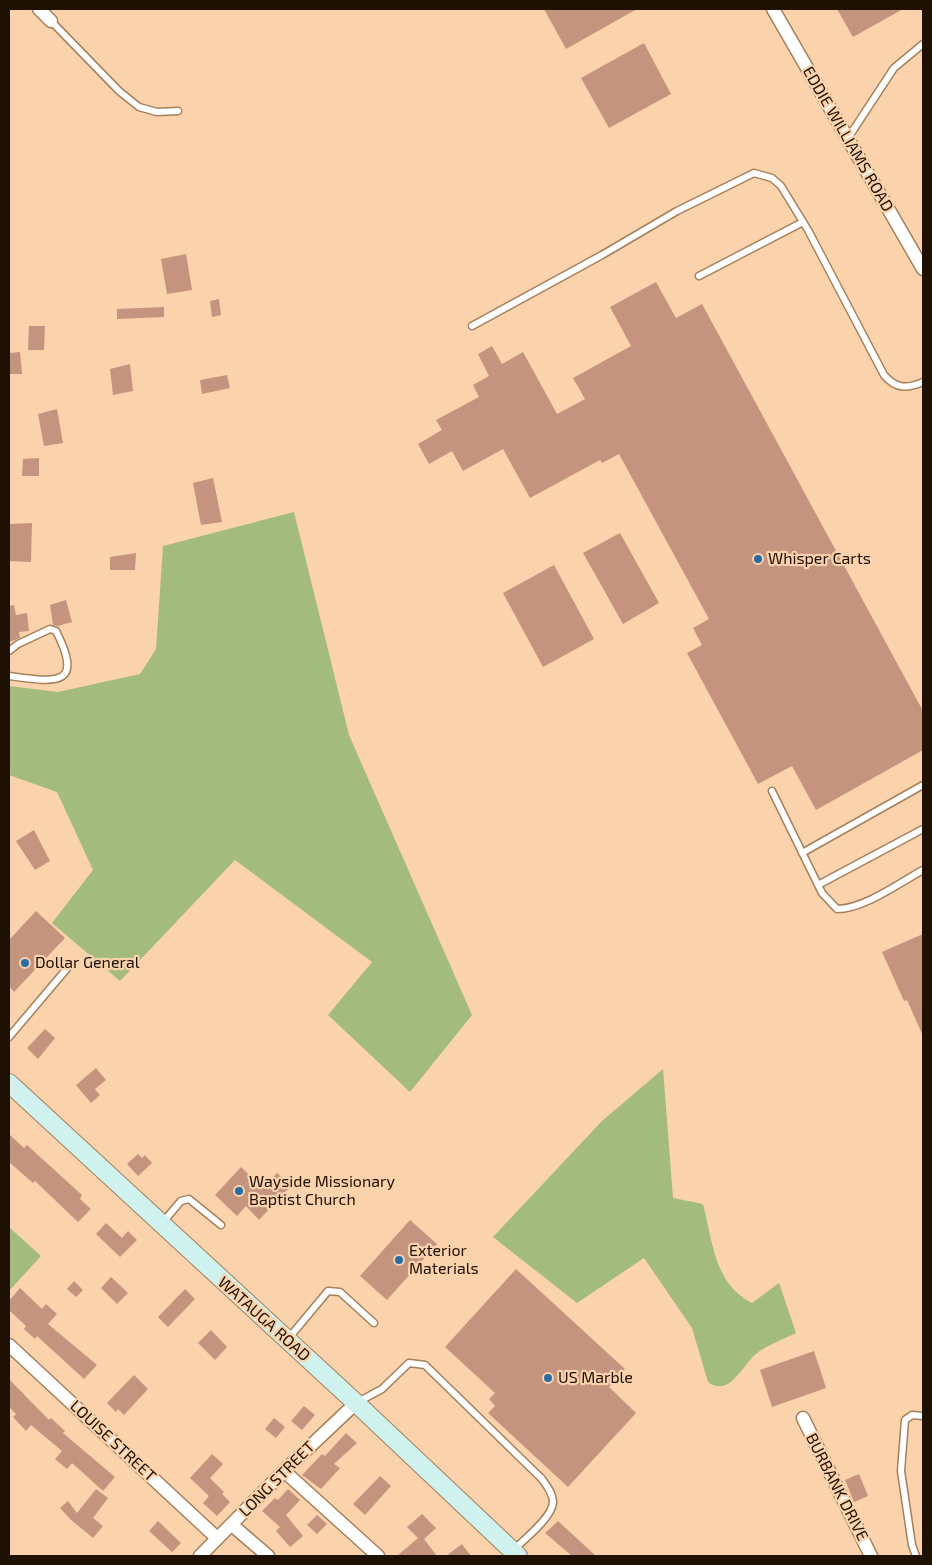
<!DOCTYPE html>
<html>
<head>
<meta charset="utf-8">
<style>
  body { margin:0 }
  #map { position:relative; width:932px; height:1565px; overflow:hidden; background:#fad2ac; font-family:"Exo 2",sans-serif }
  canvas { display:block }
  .frame { position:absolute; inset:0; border:10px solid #1e1003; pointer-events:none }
</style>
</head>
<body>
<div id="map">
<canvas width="932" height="1565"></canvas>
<div class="frame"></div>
</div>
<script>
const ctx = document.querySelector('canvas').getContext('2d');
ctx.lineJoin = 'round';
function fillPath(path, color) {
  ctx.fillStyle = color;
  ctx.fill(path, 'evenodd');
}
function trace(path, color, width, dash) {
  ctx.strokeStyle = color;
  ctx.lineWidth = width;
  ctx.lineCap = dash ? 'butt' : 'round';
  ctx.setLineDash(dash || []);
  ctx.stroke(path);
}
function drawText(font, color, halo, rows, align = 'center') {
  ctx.font = font + ' "Exo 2",sans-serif';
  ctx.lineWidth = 4.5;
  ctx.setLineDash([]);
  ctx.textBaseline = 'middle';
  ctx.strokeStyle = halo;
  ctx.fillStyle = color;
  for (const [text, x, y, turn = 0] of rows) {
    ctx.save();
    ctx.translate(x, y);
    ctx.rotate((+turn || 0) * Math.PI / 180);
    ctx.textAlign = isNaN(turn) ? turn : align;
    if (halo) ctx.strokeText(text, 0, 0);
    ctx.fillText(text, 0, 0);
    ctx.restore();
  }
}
const green = new Path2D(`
  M294,512L349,735L472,1015L410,1092L328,1015L372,962L235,860L120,981L52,923L93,870L57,792L9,775V686L58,692L140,674L156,649L163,546Z
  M663,1069L673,1198L703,1204C713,1242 714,1284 752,1303L779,1283L796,1333C784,1339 768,1345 757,1353C743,1364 730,1398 708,1382L692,1328L644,1258L577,1303L493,1237L602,1121Z
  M9,1227L41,1256L9,1291Z`);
const building = new Path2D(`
  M544,9H637L566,49Z
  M837,9H903L853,37Z
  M644,43L671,94L609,128L581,78Z
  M186,254L192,290L167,294L161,259Z
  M656,282L676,318L702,304L923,711V750L816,810L792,766L758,784L687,653L702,645L693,628L709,619L619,454L602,463L600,460L530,498L503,449L463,471L452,451L429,464L418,444L442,430L436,420L479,397L473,385L489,376L478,354L492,346L502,364L523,352L557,414L585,399L573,378L631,346L610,307Z
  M219,299L221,315L212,317L210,301Z
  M164,307V317L117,319V309Z
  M29,326H45L44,350H28Z
  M20,352L22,374H9V353Z
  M130,364L133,391L113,395L110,369Z
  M227,375L230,388L202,394L200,380Z
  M57,409L63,443L44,446L38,414Z
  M39,458V476H22L23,459Z
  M213,478L222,522L201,525L193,483Z
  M32,523L31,562L9,561V524Z
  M620,533L659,603L623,624L583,553Z
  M136,553L135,570H110V557Z
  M554,565L594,639L543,667L503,593Z
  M66,600L72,622L58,626L53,625L50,605Z
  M14,605L16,615L27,613L29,631L19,632L20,638L9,642V606Z
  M34,830L50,861L35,870L16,841Z
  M36,911L65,938L14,992L9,986V940Z
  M923,934V1036L907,1000L904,1001L882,952Z
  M45,1029L55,1038L38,1059L27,1048Z
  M96,1068L106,1080L95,1089L100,1095L91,1103L76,1085Z
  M9,1134L24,1148L27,1145L82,1195L80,1199L91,1209L78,1222L35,1181L33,1183L9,1162Z
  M138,1154L142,1158L145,1155L152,1163L138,1176L127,1164Z
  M241,1167L263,1188L277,1173L291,1186L259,1220L246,1206L237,1216L215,1195Z
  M410,1220L437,1244L387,1300L360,1276Z
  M106,1223L122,1238L128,1231L137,1240L120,1257L96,1234Z
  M516,1269L625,1369L609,1387L636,1413L568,1487L488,1413L495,1406L489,1399L495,1393L445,1347Z
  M111,1277L128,1293L117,1304L101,1288Z
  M74,1281L83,1290L76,1297L67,1289Z
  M20,1288L42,1309L46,1304L57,1314L48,1324L97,1365L84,1379L37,1336L35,1339L24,1329L26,1326L9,1310V1301Z
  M185,1289L195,1299L168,1327L158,1317Z
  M211,1330L227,1347L215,1360L198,1343Z
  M814,1351L826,1388L772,1407L760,1370Z
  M134,1375L148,1389L124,1415L118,1409L116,1412L107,1403Z
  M9,1379L49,1420L51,1418L65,1431L63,1433L115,1477L103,1491L72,1463L67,1469L55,1459L62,1451L31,1425L26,1431L13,1417L16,1414L9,1407Z
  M304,1406L315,1415L302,1430L291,1421Z
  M274,1418L285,1427L276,1438L265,1429Z
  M346,1433L357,1443L334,1464L340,1468L321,1489L302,1475L322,1454L325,1456Z
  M212,1454L223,1464L210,1478L224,1492L222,1494L230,1502L217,1516L203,1503L209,1496L190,1478Z
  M859,1474L868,1496L854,1502L845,1480Z
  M380,1476L391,1486L365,1515L353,1504Z
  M96,1489L108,1498L93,1518L103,1526L93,1538L71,1520L60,1508L68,1501L77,1513Z
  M288,1489L300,1500L286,1515L303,1536L290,1547L276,1531L280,1527L262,1511L275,1498L278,1500Z
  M422,1514L436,1528L424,1539L437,1556H397L418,1538L407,1527Z
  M317,1515L327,1524L317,1534L307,1525Z
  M158,1521L181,1543L172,1552L149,1531Z
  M558,1521L596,1556H572L545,1533Z
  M462,1544L471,1556H446Z`);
const lane = new Path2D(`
  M51,21L119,91L139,107L157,112L178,111
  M848,138L894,68L923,44
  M699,276L803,222
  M472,326L602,255L677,211L754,173L772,178L781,186L808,230L884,375C896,389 907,389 923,382
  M9,651L18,644L50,629L56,631C85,688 55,682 9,676
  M772,791L822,893L837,909C864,909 899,883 923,870
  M802,853L923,785
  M818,885L923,829
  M9,1037L70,965
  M163,1222L181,1201L189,1199L221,1225
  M288,1339L328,1291L340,1292L374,1323
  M358,1402L382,1389L409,1363L425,1365L542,1479C547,1486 552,1492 553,1501C554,1516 524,1540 513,1550
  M916,1556L912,1545L901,1471L905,1420L912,1415L923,1416`);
const street = new Path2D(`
  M39,9L51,21
  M773,9L923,269
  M9,1345L217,1538
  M803,1418L871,1556
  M284,1471L378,1556
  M232,1525L268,1556
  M200,1556L284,1471L356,1403`);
const secondary = new Path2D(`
  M9,1083L356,1403L518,1556`);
const markers = [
  [758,559,5,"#286ca1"],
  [25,963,5,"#286ca1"],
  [239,1191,5,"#286ca1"],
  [399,1260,5,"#286ca1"],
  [548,1378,5,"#286ca1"]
];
const streetNames = [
  ["EDDIE WILLIAMS ROAD",848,139,60],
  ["WATAUGA ROAD",264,1319,42],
  ["LOUISE STREET",113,1441,43],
  ["LONG STREET",277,1479,-45],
  ["BURBANK DRIVE",837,1487,63]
];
const poiNames = [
  ["Whisper Carts",768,559],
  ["Dollar General",35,963],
  ["Wayside Missionary",249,1182],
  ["Baptist Church",249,1200],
  ["Exterior",409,1251],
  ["Materials",409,1269],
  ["US Marble",558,1378]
];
fillPath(green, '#a3bc7b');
fillPath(building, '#c4947e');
trace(lane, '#a4805c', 9);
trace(street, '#a4805c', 15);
trace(secondary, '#a4805c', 20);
trace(lane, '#fff', 6);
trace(street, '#fff', 12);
trace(secondary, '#cff2ee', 18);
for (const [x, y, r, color] of markers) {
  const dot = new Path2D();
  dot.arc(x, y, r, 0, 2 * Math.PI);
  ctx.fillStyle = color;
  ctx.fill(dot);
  trace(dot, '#fad2ac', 2);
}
drawText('16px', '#1e1003', '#fad2ac', streetNames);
drawText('16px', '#1e1003', '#fad2ac', poiNames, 'left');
</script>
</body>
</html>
